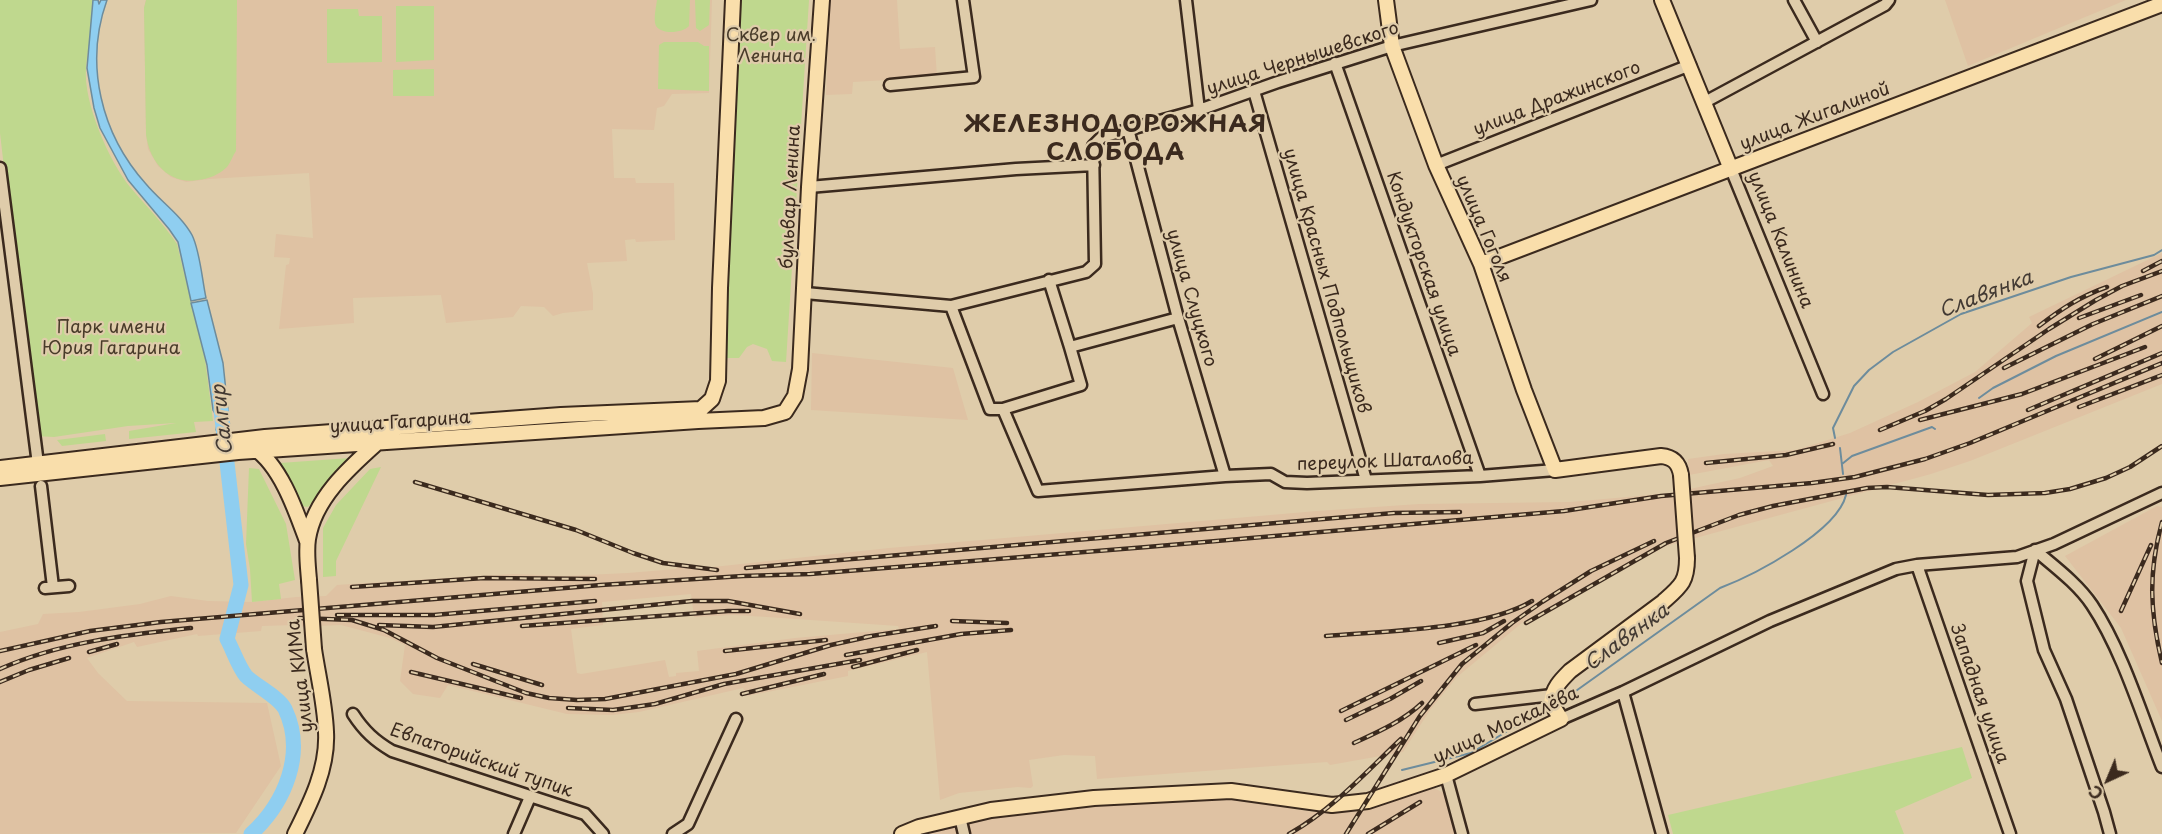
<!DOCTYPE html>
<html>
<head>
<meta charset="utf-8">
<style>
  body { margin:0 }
  #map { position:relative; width:2162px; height:834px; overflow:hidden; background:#dfccaa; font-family:"Playpen Sans",sans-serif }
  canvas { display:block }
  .north { position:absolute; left:2078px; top:750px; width:60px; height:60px; -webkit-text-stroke:4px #dfccaa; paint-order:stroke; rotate:224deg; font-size:16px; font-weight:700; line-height:24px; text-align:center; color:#3b2a1e }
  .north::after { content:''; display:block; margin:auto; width:21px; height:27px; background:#3b2a1e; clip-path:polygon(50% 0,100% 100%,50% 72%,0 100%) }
</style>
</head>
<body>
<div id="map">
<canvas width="2162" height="834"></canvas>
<div class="north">С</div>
</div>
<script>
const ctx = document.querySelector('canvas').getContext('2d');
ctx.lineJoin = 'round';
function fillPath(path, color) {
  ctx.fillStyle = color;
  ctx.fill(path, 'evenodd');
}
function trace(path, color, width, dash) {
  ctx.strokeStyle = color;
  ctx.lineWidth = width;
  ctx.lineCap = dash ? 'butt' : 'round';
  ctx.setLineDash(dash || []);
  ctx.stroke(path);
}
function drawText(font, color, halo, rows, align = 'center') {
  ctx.font = font + ' "Playpen Sans",sans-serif';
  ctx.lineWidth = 4.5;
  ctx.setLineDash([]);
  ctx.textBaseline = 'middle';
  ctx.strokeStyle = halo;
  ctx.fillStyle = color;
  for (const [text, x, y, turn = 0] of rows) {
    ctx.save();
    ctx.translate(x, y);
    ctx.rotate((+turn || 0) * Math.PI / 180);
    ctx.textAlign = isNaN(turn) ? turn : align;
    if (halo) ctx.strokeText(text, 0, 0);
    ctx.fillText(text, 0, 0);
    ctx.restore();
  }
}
const built = new Path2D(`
  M146,0H712L709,93L672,94L664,106L657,108L654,130L612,129L614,178H635L636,183H674L675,240L636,242L635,239L625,240L627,261L587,263L593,294V310L563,313L553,316L544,307L521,306L513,317L446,323L441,295L353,298L354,323L279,329L286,265L289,264L290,258L274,257L276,234L313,238L309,173L209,179L186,182L171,177L158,166L148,149L146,134L144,8Z
  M830,0H897L900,49L935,47L937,77L853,82L852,94L826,95Z
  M1945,0H2126L1968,66Z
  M2162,253V384L1970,461L1931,474L1666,546L1523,622L1457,677L1430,710L1403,752L1330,765L1327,762L1097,779L1095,756L1064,755L1029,760L1033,786L1031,788L1018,787L959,793L940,800L927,652L848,671V676L747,696L743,688L639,712L612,715L567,714L448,685L440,698L413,694L400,681L405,645L390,638L341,625L293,627V625L262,626L261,631L198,636L197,634L137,647L134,642L87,658L98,673L127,701L267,703L281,766L236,833L0,834V632L38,624L43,614L79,612L140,604L171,596L208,601L252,602L296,597L326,596L337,585L351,584L513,574L564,576L628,573L676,569L678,564L704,568L889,548L1317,511L1419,504L1570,502L1672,493L1740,478L1773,466L1769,460L1689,475L1688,459L1724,454L1796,450L1850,433L1918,402L1975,372L2032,323L2029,317ZM691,594L694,617L733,615L767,617L898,626L899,629L795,638L697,651L699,671L676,673V676L669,677L665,660L581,674L577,673L571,629L603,625L602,602Z
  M812,353L953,368L968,420L811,410Z
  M2157,506L2162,507V721L2121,628L2065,556Z
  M1434,788L1444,793L1457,834H919L946,825L1027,813L1175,800L1234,798L1312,812H1350Z`);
const green = new Path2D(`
  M0,0H98C94,22 88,45 86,68C83,102 109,161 130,187C146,206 163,223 177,244L205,359L213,421L194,422L196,432L129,439V431L176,423L128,426L54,437L35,436L0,133Z
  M146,0H237L236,151C233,155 231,162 227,167C219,175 208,179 198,180C168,185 149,161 146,134L144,8Z
  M657,0H690L689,26C683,33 662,35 656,26C653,20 656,7 657,0Z
  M695,0H710L709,25L700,31L696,28Z
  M738,0H809L786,362L772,361L767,349L753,344L747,347L739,358H724Z
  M396,6H434V60L396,62Z
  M327,9H358L359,16H382V62L327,63Z
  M664,42H698L704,46H709V91L658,89L659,45Z
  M434,69V96H393V70Z
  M105,434L106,441L62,446L57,440Z
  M350,458L308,507L301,506L280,463Z
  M381,467L336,561V576L323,577V528L336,505L370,469Z
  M249,468L259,469L286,524L295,580L279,584L281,599L252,602L250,569L246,544Z
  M1962,747L1972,778L1895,811L1904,834H1673L1668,815Z`);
const water = new Path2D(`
  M93,0H98L99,4L101,0H107C84,64 101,134 146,184C160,201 181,215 192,235C200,251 202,279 206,298L191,301L178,242L169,229L128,180L100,128L94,108L87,68Z
  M207,300L223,363L230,429L216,430L218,418L213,410L207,365L191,303Z`);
const stream = new Path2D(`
  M1979,398L1993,388L2056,356L2162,312
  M1835,438L1833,428L1854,386L1869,370L1893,352L1961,314L2071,277L2154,255L2162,250
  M1840,448L1843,474
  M1842,464L1852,456L1932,427L1935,429
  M1566,698L1720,588C1754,575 1837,532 1846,495
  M1402,770L1471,753L1539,712`);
const river = new Path2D(`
  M221,410L241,585L227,639C233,650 238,666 246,676C256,686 279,697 285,709C306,753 285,803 251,834`);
const minor = new Path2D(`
  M1186,0L1199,110
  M1794,0L1817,42
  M1335,63L1480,476
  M890,85L974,77L963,0
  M1254,91L1366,480
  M1705,102L1885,5L1889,0
  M1128,129L1178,318L1225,476
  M1436,165L1690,65
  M0,168L38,464
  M1731,169L1823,394
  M809,187L1016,169L1094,165
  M1049,280L1070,347L1178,318
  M805,293L951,306L1086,272L1095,264L1093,146L1102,137L1199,110L1278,82L1392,46L1591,0
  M951,306L990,409H1003L1038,491L1225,476L1271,474L1285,482L1307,483L1480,476L1555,470
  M1003,409L1081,385L1070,347
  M41,486L53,587
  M1917,565L2010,834
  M45,588L69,586
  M1623,692L1662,834
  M1475,704L1552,695
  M353,714C364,731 375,741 392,751L585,814L603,834
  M1561,719L1623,692L1770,621L1896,569L1917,565L2017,557L2054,544L2162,493
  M1446,775L1462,834
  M960,817L964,834
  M514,834L530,797
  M673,834L688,824L736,719
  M2110,834L2104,812L2066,699L2044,650L2027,581L2035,550C2055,567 2078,584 2092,605C2122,650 2142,716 2162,767`);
const major = new Path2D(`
  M1386,0L1392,46L1436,165L1481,264L1524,390L1555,470L1661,456C1673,457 1679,463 1681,475
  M1662,0L1731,169
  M1481,264L2162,4
  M254,448C281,466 296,511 307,541
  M0,468L265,437L561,415L701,409L712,399L718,381L720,288L733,0
  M0,478L238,452L698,421L764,418L785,412L795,396L800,369L809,187L822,0
  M309,580C308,567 306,552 308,539C314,499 349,468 377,443
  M295,834C311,802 328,768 326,732C325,704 318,676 314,649
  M902,834L919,827L991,810L1094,798L1231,791L1332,805L1368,801L1446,775L1561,719L1551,703C1553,688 1560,681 1570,671L1663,602C1681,586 1687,582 1687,558`);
const rail = new Path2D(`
  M2143,271L2162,261
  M2079,318L2141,295
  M2039,326C2061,309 2081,296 2107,287
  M2095,359L2162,326
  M2004,368L2093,324L2162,296
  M2079,407L2162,375
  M2028,410L2162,353
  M1920,420L2022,394L2145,347
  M1880,430L1925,411L1946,399L2049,329L2096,300L2122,286L2162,271
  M1706,463L1786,455L1833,444
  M415,482L576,530L633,553L663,563L717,570
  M2162,522C2148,573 2150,612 2162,663
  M746,568L1394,513L1460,512
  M352,587L484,578L595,579
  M2121,611L2151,545
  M337,615H434L595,601
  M299,618L352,620L384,630L437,658L526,693L549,698L577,700L605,699L736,674L831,645L872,636
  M952,621L1007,623
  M1526,623L1666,543L1739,515L1773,506L1867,488L1887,487L1988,495L2045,493L2070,489L2106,478L2130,467L2162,446
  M379,625L433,627L692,601H728L800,614
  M522,626L728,611H749
  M1326,636C1383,631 1484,630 1532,601
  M865,637L936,626
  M1439,643L1483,633L1504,621
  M0,651L90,631L161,622L601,585L743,576L810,574L1147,547L1564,511L1661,496L1812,483L1855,477L1925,459L1970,443L2162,363
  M725,651L826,640
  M89,652L117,644
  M846,655L961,634L1011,630
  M473,664L542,685
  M853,667L917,650
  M0,669C60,642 126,635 191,628
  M411,672L521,698
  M0,682L29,670L69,658
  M742,694L824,674
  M568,708L613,710L655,704L724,684L860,660
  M1341,711L1476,645
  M1346,720L1390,699L1421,681
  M1354,743C1378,732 1403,721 1422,703
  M1289,834C1332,810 1365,773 1401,739
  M1346,834L1420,716L1462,664L1512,623L1542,602L1591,571L1654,541
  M1368,834L1420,802`);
const majorBridge = new Path2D(`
  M1681,475L1687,558
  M309,580L314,649`);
const parkNames = [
  ["Сквер им.",771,36],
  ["Ленина",771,57],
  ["Парк имени",111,328],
  ["Юрия Гагарина",111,349]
];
const streetNames = [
  ["улица Чернышевского",1303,59,-18],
  ["улица Дражинского",1557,99,-21],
  ["улица Жигалиной",1815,117,-21],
  ["бульвар Ленина",791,197,-87],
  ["улица Гоголя",1483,229,67],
  ["улица Калинина",1780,240,68],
  ["Кондукторская улица",1423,264,71],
  ["улица Красных Подпольщиков",1326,281,74],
  ["улица Слуцкого",1191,298,74],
  ["улица Гагарина",400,423,-4],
  ["переулок Шаталова",1385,462,-2],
  ["улица КИМа",301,676,-97],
  ["Западная улица",1979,694,71],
  ["улица Москалёва",1506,726,-25],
  ["Евпаторийский тупик",481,761,19]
];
const waterNames = [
  ["Славянка",1986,295,-21],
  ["Салгир",223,420,-96],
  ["Славянка",1627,638,-36]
];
const districtNames = [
  ["ЖЕЛЕЗНОДОРОЖНАЯ",1116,125],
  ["СЛОБОДА",1116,153]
];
fillPath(built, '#dfc2a3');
fillPath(green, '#bfd88e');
fillPath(water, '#8fcef0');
trace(water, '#6d8c9c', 1.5);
trace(stream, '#6d8c9c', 2);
trace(river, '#8fcef0', 15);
trace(minor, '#3b2a1e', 15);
trace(major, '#3b2a1e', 18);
trace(minor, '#dfccaa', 10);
trace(major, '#f9deab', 14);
trace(rail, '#3b2a1e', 4.5);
trace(rail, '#dfccaa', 2, [7]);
trace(majorBridge, '#3b2a1e', 18, []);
trace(majorBridge, '#f9deab', 14);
drawText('18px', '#483b29', '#dfccaa', parkNames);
drawText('18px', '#3b2a1e', '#dfccaa', streetNames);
drawText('italic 20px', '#433a33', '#dfccaa', waterNames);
ctx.letterSpacing = '1.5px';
drawText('bold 24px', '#3b2a1e', '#dfccaa', districtNames);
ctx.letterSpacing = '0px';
</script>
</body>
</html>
